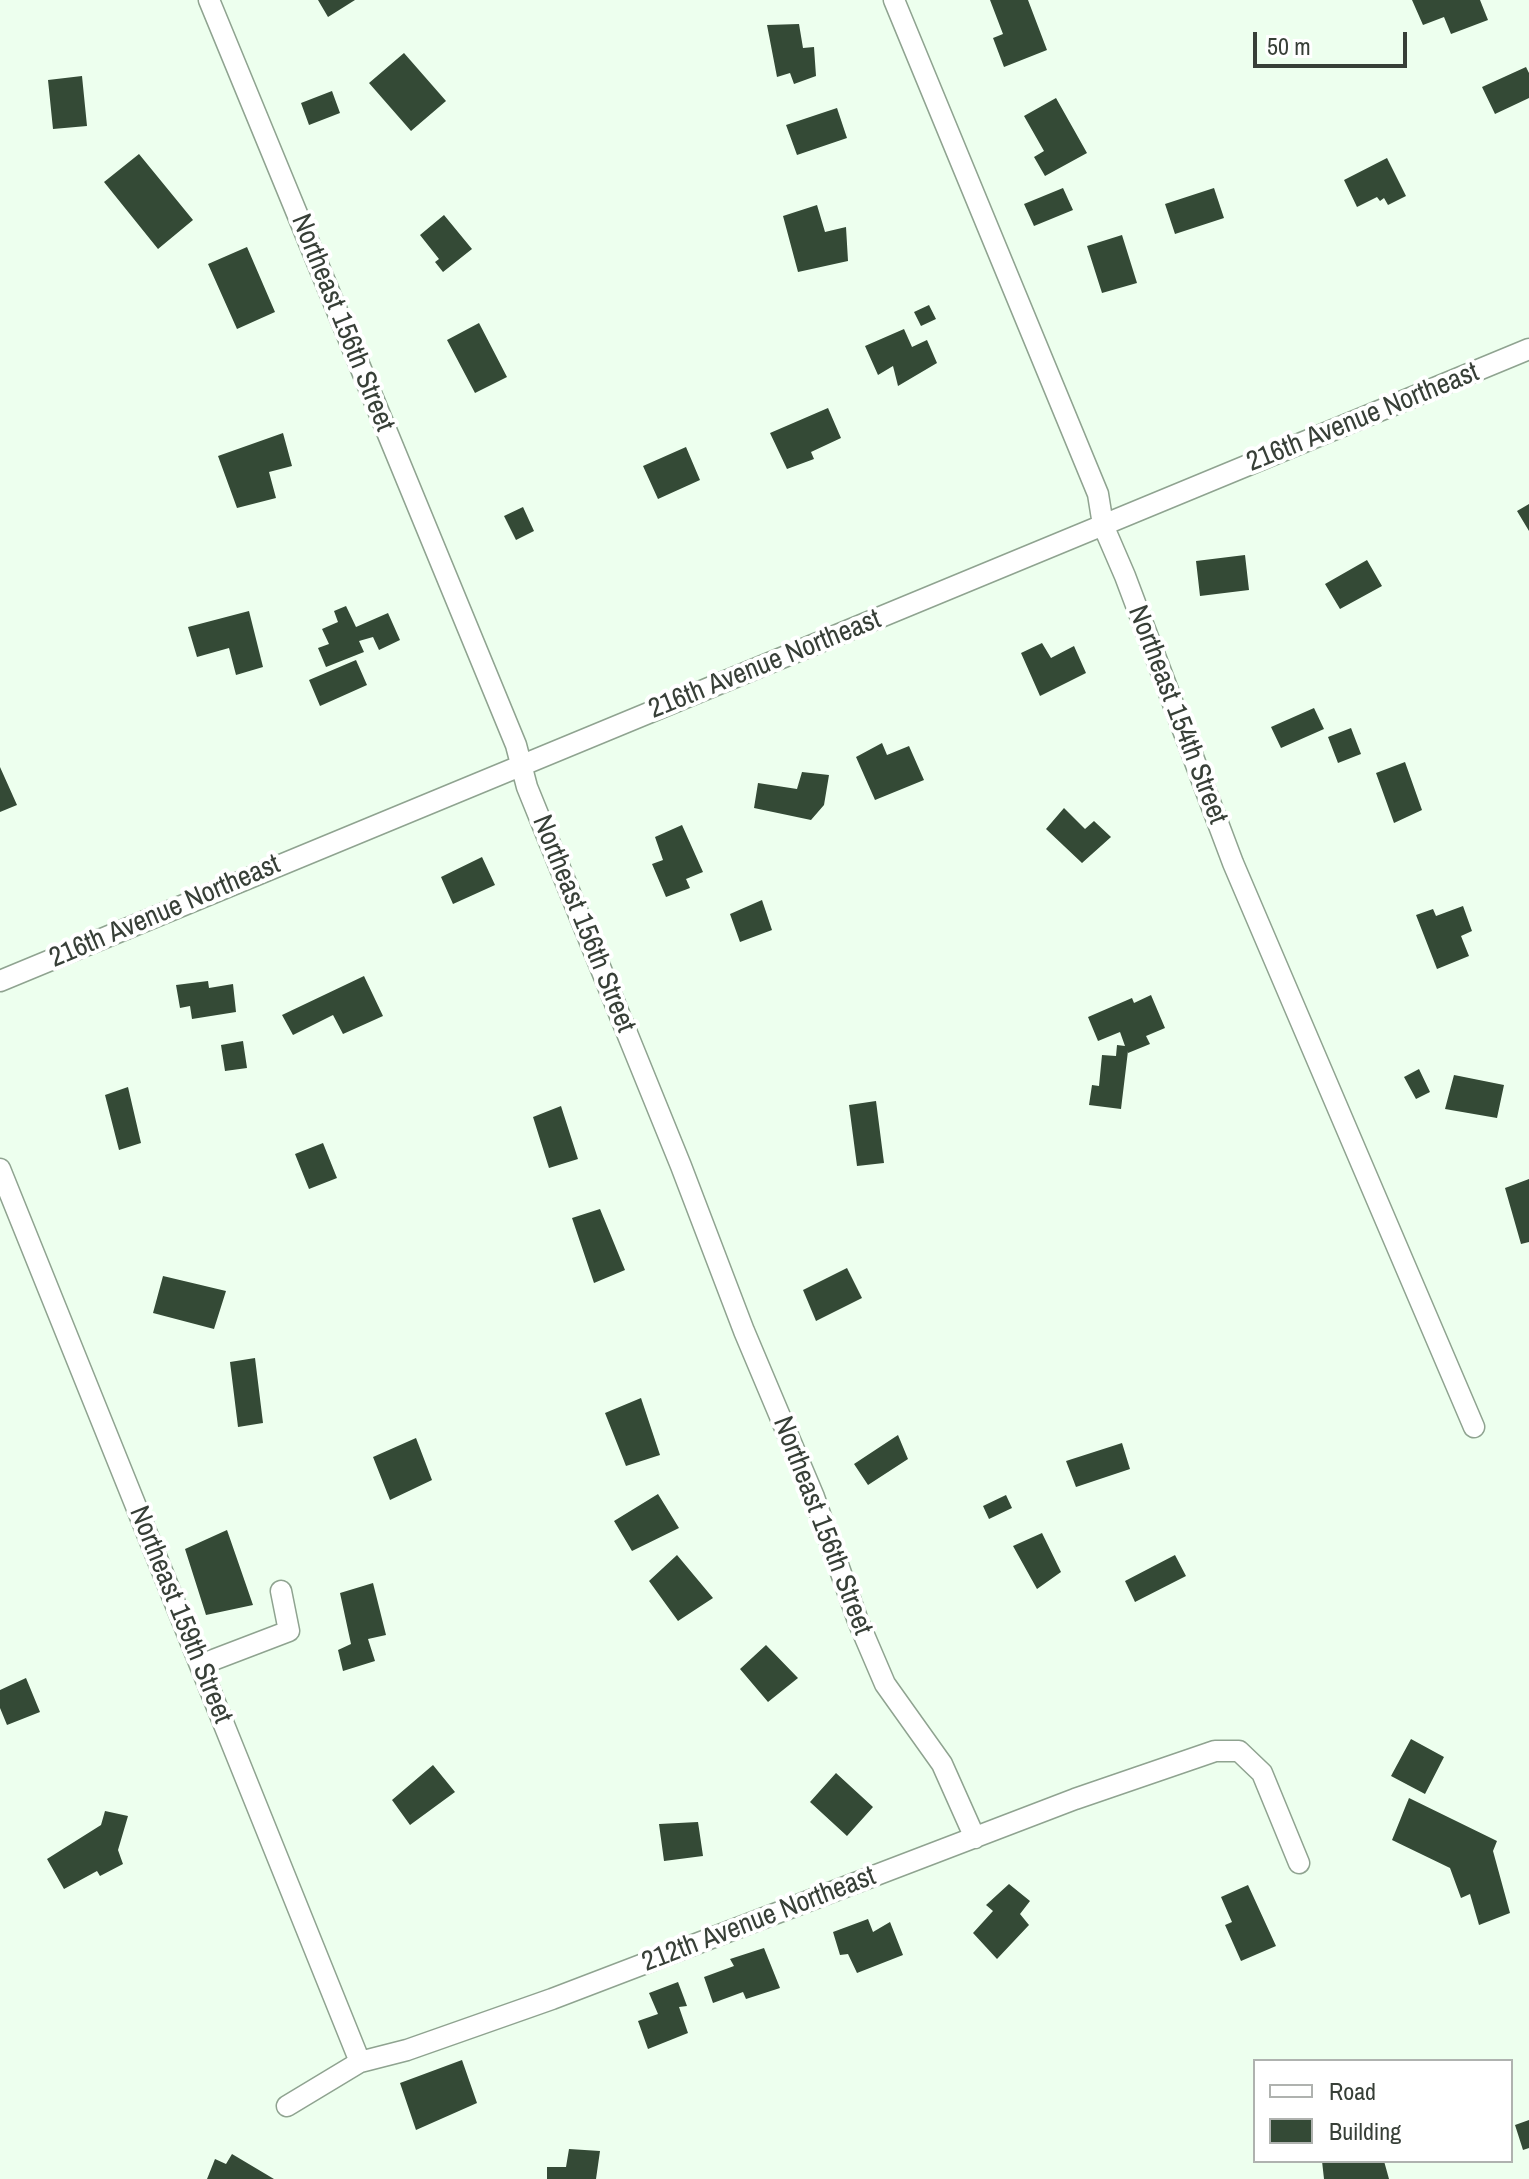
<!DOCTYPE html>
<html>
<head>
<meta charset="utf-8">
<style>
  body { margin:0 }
  #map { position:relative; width:1529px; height:2179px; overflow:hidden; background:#edffee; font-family:"Archivo Narrow",sans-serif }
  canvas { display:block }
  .legend { position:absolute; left:1253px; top:2059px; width:260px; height:104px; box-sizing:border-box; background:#fff; border:2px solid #afb2af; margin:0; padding:10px 14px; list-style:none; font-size:24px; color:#373f37 }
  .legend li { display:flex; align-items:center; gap:16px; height:40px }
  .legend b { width:40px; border:2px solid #afb2af }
  .scale { position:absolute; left:1253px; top:32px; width:154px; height:36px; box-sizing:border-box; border:4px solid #373f37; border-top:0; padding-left:10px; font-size:24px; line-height:28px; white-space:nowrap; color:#373f37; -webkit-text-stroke:6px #fff; paint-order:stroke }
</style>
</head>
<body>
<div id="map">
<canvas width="1529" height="2179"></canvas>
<ul class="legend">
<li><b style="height:10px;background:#fff"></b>Road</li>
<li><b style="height:22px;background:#344a36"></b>Building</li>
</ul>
<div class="scale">50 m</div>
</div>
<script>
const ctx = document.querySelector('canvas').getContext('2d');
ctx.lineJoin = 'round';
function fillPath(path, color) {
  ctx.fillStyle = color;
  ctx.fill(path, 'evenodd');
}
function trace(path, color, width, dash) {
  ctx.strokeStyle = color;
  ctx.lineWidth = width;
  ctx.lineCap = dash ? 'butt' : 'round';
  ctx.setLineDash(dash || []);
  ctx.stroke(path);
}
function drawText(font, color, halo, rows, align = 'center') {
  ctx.font = font + ' "Archivo Narrow",sans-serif';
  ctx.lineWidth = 8;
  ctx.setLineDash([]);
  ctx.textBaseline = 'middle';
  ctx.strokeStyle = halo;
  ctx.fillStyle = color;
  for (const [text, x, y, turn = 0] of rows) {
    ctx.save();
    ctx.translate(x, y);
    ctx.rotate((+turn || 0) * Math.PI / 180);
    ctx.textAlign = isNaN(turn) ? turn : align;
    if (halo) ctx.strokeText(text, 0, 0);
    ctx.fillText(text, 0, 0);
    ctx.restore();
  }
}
const building = new Path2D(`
  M318,0H355L328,17Z
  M990,0H1028L1047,50L1004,67L993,38L1003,34Z
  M1412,0H1480L1488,20L1451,34L1444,17L1423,25Z
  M799,24L803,48L814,47L816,76L794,84L790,73L777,77L767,25Z
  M404,53L446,101L411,131L369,83Z
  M1526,67L1529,73V98L1495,114L1482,87Z
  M82,76L87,126L53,129L48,80Z
  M332,91L340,113L309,125L301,103Z
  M1056,98L1087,153L1045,176L1034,157L1044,151L1024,116Z
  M837,108L847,138L797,155L786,125Z
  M139,154L193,220L158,249L104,182Z
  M1387,158L1406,196L1388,205L1384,198L1380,201L1377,197L1357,207L1344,180Z
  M1063,188L1073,210L1034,226L1024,204Z
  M1214,188L1224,218L1175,234L1165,204Z
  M817,205L825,232L846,227L848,261L798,272L783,216Z
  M444,215L472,249L443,272L435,262L439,259L420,235Z
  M1122,235L1137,283L1102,293L1087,246Z
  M247,247L275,312L237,329L208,264Z
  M929,305L936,319L921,326L914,312Z
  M479,323L507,377L475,393L447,340Z
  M904,329L912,347L927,340L937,363L898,386L893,366L878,375L865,346Z
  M828,408L841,438L811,452L814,459L787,469L770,433Z
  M283,433L292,466L269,472L276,498L237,508L218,456Z
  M686,447L700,480L658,499L643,466Z
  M1529,504V531L1517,511Z
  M523,507L534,531L516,540L504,516Z
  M1245,555L1249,590L1200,596L1196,561Z
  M1367,560L1382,586L1340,609L1325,584Z
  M346,606L356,627L388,613L400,640L379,650L373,637L359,641L364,652L326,667L318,648L329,644L322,629L338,622L334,611Z
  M249,611L263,667L236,675L229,648L197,657L188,627Z
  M1042,643L1051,658L1074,646L1086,673L1040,696L1021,653Z
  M356,660L367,685L320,706L309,680Z
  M1314,708L1324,729L1281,748L1271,727Z
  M1351,728L1361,754L1338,763L1328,737Z
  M882,743L887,755L909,746L924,780L875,800L856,757Z
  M1405,762L1422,810L1394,823L1376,773Z
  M0,767L17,805L0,812Z
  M802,772L829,775L824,805L811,820L754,808L758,783L797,789Z
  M1064,808L1085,829L1094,821L1111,837L1082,863L1046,829Z
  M682,825L703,872L686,879L690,888L666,897L652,864L663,860L655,837Z
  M482,857L495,885L453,904L441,877Z
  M762,900L772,930L740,942L730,914Z
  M1463,906L1472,931L1461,936L1469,956L1437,969L1416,915L1433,909L1436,916Z
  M364,976L383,1016L343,1034L333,1015L293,1035L282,1015Z
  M208,981L209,988L233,984L236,1012L192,1019L190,1006L180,1008L176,985Z
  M1151,995L1165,1028L1146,1036L1150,1044L1128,1053V1051L1121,1109L1089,1105L1092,1085L1099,1086L1102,1055L1116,1056L1117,1045L1125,1046L1120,1032L1098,1041L1088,1017L1132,998L1134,1003Z
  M243,1041L247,1068L225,1071L221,1045Z
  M1419,1069L1430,1092L1416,1099L1404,1077Z
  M1454,1075L1504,1085L1497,1118L1445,1109Z
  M128,1087L141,1143L119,1150L105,1095Z
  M876,1101L884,1163L857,1166L849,1105Z
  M561,1106L578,1159L549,1168L533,1117Z
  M323,1143L337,1178L309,1189L295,1154Z
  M1529,1179V1242L1521,1244L1505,1188Z
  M600,1209L625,1270L594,1283L572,1218Z
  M847,1268L862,1298L816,1321L803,1290Z
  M163,1276L226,1291L214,1329L153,1313Z
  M255,1358L263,1423L238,1427L230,1362Z
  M641,1398L660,1455L626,1466L605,1413Z
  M898,1435L908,1459L868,1485L854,1464Z
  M416,1438L432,1480L390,1500L373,1457Z
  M1122,1443L1130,1469L1076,1487L1066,1461Z
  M658,1494L679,1528L632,1551L614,1521Z
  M1006,1495L1012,1508L989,1519L983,1506Z
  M227,1530L253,1605L206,1615L185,1549Z
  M1042,1533L1061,1572L1037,1589L1013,1546Z
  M677,1555L713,1598L678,1621L649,1581Z
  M1175,1555L1186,1576L1135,1602L1125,1581Z
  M373,1583L386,1635L368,1639L375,1661L343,1671L338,1650L351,1644L340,1593Z
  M766,1645L798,1678L768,1702L740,1669Z
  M26,1678L40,1712L7,1725L0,1708V1690Z
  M1411,1739L1444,1757L1425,1794L1391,1776Z
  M433,1765L455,1792L410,1825L392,1800Z
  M836,1773L873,1807L847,1836L810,1802Z
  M1409,1798L1497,1841L1493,1851L1510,1913L1479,1925L1470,1894L1461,1898L1450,1868L1392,1840Z
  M105,1811L128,1816L118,1850L123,1864L100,1876L97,1871L64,1889L47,1859L101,1825Z
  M698,1822L703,1856L664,1861L659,1824Z
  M1009,1884L1030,1901L1020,1914L1029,1925L997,1959L973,1933L993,1911L986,1905Z
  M1248,1885L1276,1946L1241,1961L1225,1925L1232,1922L1221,1897Z
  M868,1919L873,1932L890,1922L903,1955L857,1973L848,1954L840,1955L833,1932Z
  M764,1948L780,1988L746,1999L743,1992L713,2003L704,1977L734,1966L730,1959Z
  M678,1982L687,2006L679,2007L688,2033L648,2049L638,2021L658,2014L649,1993Z
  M462,2060L477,2103L416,2130L400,2083Z
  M1529,2120V2148L1523,2150L1515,2125Z
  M569,2149L600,2151L596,2179H547V2167H566Z
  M232,2154L274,2179H207L215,2159L226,2164Z
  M1322,2161H1384L1389,2179H1324Z`);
const minor = new Path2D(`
  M209,0L516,745L527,787L681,1166L744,1331L814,1497L858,1621L885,1684L942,1764L975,1838
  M894,0L1098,494L1103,525L1125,576L1233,863L1474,1427
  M0,981L1529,349
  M0,1169L360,2062
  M200,1665L289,1631L281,1591
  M287,2106L360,2062L407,2050L552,1999L1075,1799L1215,1751H1239L1262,1773L1299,1863`);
const streetNames = [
  ["Northeast 156th Street",342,323,68],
  ["216th Avenue Northeast",1363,418,-22],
  ["216th Avenue Northeast",765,665,-22],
  ["Northeast 154th Street",1177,715,69],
  ["216th Avenue Northeast",165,912,-23],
  ["Northeast 156th Street",583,924,68],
  ["Northeast 156th Street",822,1526,69],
  ["Northeast 159th Street",180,1615,68],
  ["212th Avenue Northeast",759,1920,-21]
];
fillPath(building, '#344a36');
trace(minor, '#8fa390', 23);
trace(minor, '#fff', 20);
drawText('28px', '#373f37', '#fff', streetNames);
</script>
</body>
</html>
